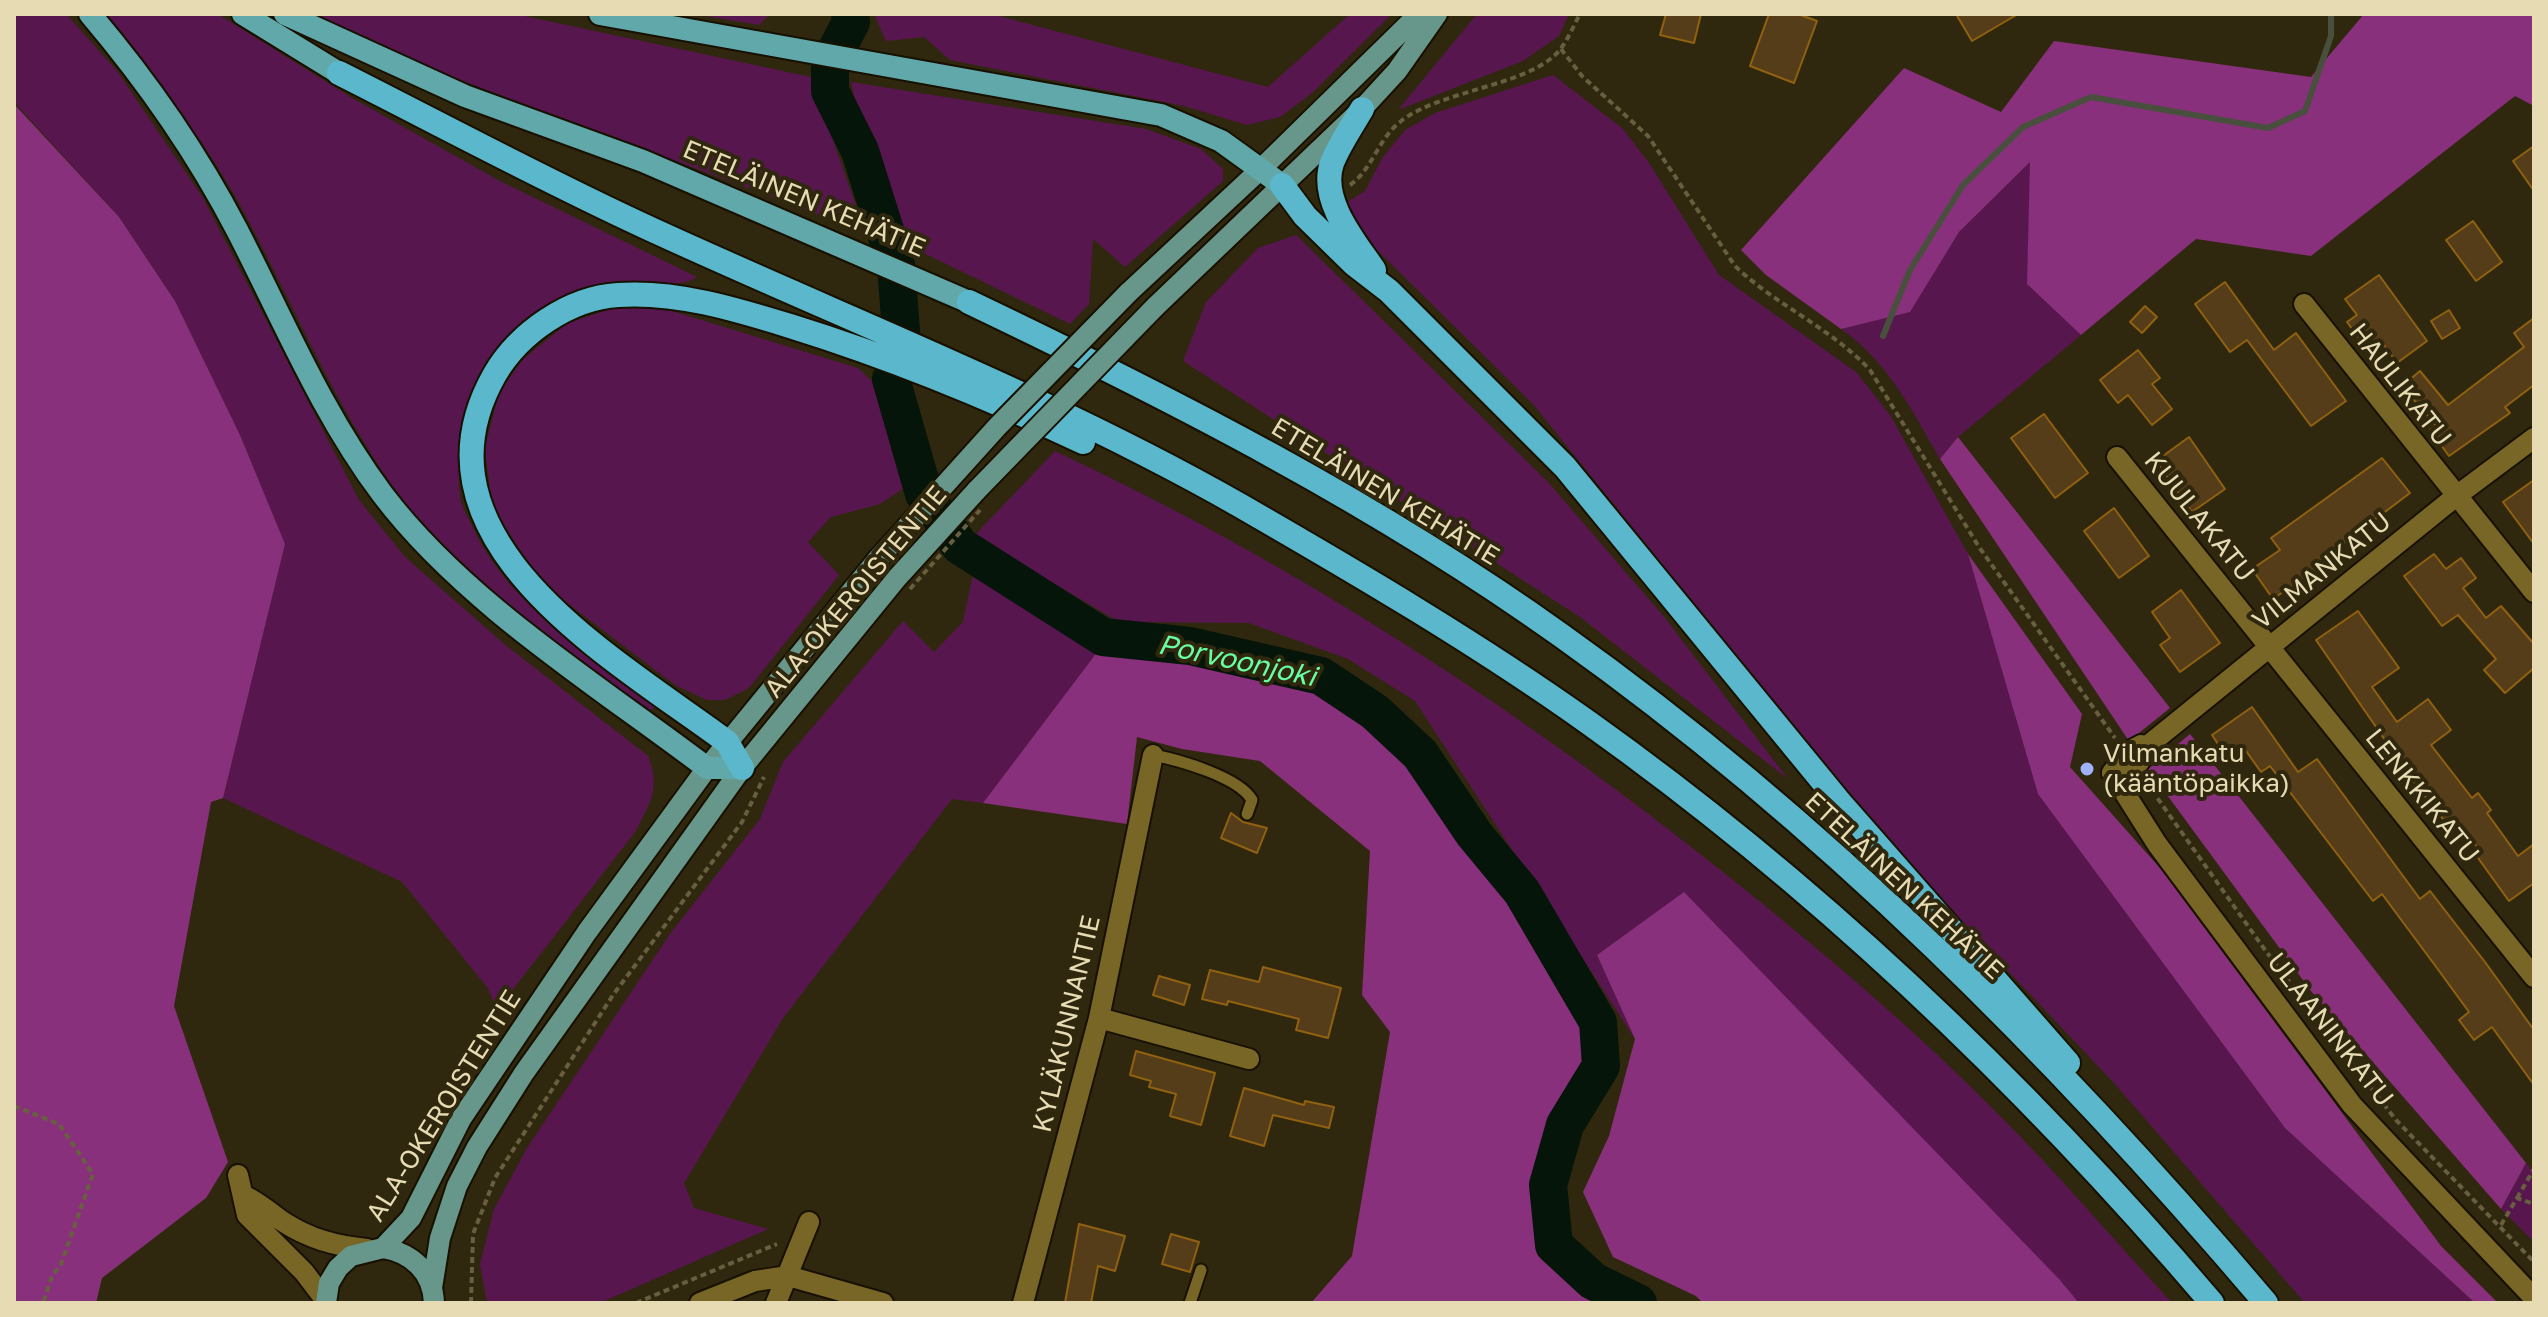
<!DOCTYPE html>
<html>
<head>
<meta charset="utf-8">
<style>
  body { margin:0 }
  #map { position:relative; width:2548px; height:1317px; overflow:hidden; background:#30280e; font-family:"Golos Text",sans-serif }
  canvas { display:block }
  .frame { position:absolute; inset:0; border:16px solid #e6dbb3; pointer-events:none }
</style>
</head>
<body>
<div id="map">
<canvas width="2548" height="1317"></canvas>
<div class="frame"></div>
</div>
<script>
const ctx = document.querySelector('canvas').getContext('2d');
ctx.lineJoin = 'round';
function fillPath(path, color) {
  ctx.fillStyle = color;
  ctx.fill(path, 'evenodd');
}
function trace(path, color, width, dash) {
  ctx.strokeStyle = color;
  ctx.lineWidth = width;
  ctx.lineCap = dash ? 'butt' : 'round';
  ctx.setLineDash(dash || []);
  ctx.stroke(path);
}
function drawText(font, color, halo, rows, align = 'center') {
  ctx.font = font + ' "Golos Text",sans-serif';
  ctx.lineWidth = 8;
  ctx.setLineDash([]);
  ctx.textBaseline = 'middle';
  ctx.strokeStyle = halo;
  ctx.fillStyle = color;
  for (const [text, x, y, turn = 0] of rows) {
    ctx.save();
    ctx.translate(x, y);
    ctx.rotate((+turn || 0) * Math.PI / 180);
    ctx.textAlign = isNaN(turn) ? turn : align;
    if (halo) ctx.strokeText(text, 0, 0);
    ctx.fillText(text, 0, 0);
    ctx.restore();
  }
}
const green = new Path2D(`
  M14,14H66L117,71L203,198L359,500L405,557L503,643L648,756C661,788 650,803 635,832L497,1010L487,987L402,882L223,798L285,544L240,435L175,301L119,217L14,102Z
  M104,14H218L352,98L498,180L697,277C675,293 613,275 578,290C529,311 482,353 469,406C462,435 456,466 460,496C461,505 467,516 471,524C507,605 589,652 657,705L648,712C564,646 456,576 394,488C331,399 290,296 238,201C200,134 152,74 104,14Z
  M315,14H515L811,77L857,209L825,217L444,74Z
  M694,14H770L759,25Z
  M874,14H991L1268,87L1350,14H1392L1312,93L1280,117L1247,125L1184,106L950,60L924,37L886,41Z
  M1477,14H1569L1559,36L1523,61L1398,110Z
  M1553,75L1622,128L1649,163L1719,275L1856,372L1890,415L1968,554L2038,794L2285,1128L2475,1303H2305L2113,1082L1887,843L1533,404L1374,247L1344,204L1365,191L1383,157L1405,130L1435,113Z
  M851,82L1146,129L1201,149L1223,169V181L1125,267L1093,239L1089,304L1070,324L903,243L883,166L857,110Z
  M2031,161L2027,284L2081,335L1958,437L1940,459C1912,410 1888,362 1841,329L1910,311L1959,232Z
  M1296,235L1548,482L1665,618L1788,779L1580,617L1183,361L1206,302L1258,248Z
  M620,306L672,311L858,368L876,385L904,488L880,504L831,517L808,542L839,575L749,688L725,700H707L675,685L541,583L492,506L485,448L499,393L523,359L568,323Z
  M1055,451C1300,566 1527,714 1738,884C1826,955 1914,1029 1994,1110C2056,1171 2113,1239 2172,1303H2079L1684,893L1597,955L1635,1039L1415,701L1348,659L1249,623L1119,622L974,536Z
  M973,574L1101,647L983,803L952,799L783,1018L684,1183L694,1208L768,1229L600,1303H487L480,1264L494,1209L527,1148L670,934L760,819L783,762L903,621L934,652L963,622Z
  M2526,1163L2534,1173V1242L2501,1209Z`);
const forest = new Path2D(`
  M2364,14H2534V106L2515,96L2311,256L2196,239L2081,335L2027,284L2030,162L1959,232L1910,312L1841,329L1766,275L1741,250L1904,68L2001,112L2054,41L2311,77Z
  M14,104L119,217L175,301L240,435L285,544L223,798L211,802L174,1006L228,1162L206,1198L102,1278L96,1303H14Z
  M1958,437L2170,708L2129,741L1940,459Z
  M1968,554L2082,714L2070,767L2160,868L2441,1246L2498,1303H2475L2285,1128L2038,794Z
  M1101,647L1192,659L1326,692L1376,731L1412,766L1464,841L1514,897L1584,1025V1065L1554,1120L1539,1180L1541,1244L1589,1294L1607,1303H1311L1352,1256L1390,1032L1362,995L1370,851L1260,761L1182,749L1137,737L1127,824L983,803Z
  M2190,734L2526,1163L2501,1209L2311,991L2148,769Z
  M1684,892L2059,1279L2079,1303H1703L1696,1296L1613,1257L1583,1192L1609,1136L1635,1039L1597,955Z`);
const stream = new Path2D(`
  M1883,336L1910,270L1963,185L2023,127L2091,97L2268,128L2305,111L2331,36V14`);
const river = new Path2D(`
  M850,14L851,22L830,62V91L860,151L896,265L902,344L891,379L924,494L960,546L1103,637L1190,646L1321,676L1375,712L1420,754L1474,834L1522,892L1598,1022L1601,1066L1565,1125L1548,1185L1554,1245L1593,1281L1638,1303`);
const building = new Path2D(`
  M1666,14H1701L1694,43L1660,35Z
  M1769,14H1798L1817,21L1794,83L1750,66Z
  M1956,14H2018L1972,41Z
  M2534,146V191L2513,161Z
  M2473,221L2502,262L2476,281L2446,240Z
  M2379,275L2427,341L2397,363L2384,345L2371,355L2347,322L2357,315L2345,299Z
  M2225,282L2274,350L2296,333L2346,401L2311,426L2247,340L2230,352L2195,304Z
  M2145,306L2157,317L2142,333L2130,322Z
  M2449,310L2460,328L2442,339L2431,321Z
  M2534,318V385L2505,407L2510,413L2449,456L2430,430L2436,426L2402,386L2420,371L2448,405L2524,347L2514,333Z
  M2138,350L2160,378L2152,384L2172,409L2152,425L2128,395L2118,403L2100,380Z
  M2044,414L2088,473L2055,498L2011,438Z
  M2189,437L2225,489L2192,512L2156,461Z
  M2382,458L2410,493L2328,555L2330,559L2273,599L2252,569L2280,550L2271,538Z
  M2534,480V544L2503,502Z
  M2114,508L2149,556L2119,578L2084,531Z
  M2434,554L2446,569L2461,558L2476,578L2463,588L2486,618L2501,606L2534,644V668L2505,693L2484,670L2496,659L2458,615L2442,626L2404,576Z
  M2181,590L2220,643L2180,672L2160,645L2170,638L2152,612Z
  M2358,611L2399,668L2372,687L2397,722L2428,699L2451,730L2431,745L2472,798L2478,793L2491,810L2487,813L2518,856L2534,844V883L2509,901L2473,851L2477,847L2456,821L2449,827L2416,785L2316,640Z
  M2252,707L2298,772L2317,759L2420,899L2430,891L2485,962L2534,1030V1085L2492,1027L2474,1040L2459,1020L2469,1012L2434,964L2382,894L2373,901L2270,766L2261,772L2246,751L2230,762L2212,735Z
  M1231,813L1243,822L1267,828L1257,853L1221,838Z
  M1263,967L1341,988L1328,1038L1296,1030L1299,1019L1228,1001L1227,1005L1202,999L1210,970L1259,982Z
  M1159,976L1190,985L1184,1005L1153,995Z
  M1136,1051L1215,1073L1201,1125L1170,1116L1176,1094L1149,1087L1151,1081L1130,1075Z
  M1244,1088L1304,1105L1305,1101L1334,1107L1329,1128L1273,1115L1264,1146L1230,1136Z
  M1079,1224L1125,1236L1115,1271L1098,1266L1091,1303H1065Z
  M1171,1234L1199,1242L1190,1272L1162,1264Z`);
const path = new Path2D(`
  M1561,49L1582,76L1648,136L1735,266C1777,306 1831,328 1870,370L1979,547L2115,738
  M1350,185C1372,170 1378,139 1400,122C1440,89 1535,86 1562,47C1569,37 1574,25 1580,14
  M2146,782L2265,950L2396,1120L2534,1262
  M14,1106L59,1124L93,1174L61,1264L52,1276L43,1303
  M2517,1198L2534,1169
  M2501,1225L2517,1198L2534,1204
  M471,1303L473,1234L495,1178L613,995L742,822L764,777
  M636,1303L777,1244`);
const service = new Path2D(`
  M1153,755C1179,760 1239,777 1252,800L1247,814
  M1190,1303L1201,1270`);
const minor = new Path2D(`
  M2304,304L2534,592
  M2117,457L2534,977
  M2112,773L2135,767L2147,752L2146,747L2455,497L2534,438
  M2112,773L2126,753L2141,745L2146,747
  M1099,1018L1249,1059
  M238,1175L247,1215L304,1272L326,1301
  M245,1196C260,1203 269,1212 282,1221C309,1239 336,1246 367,1249
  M700,1303L755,1281L788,1276L883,1303
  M776,1303L809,1222
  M1023,1303L1099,1018L1153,755`);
const tertiary = new Path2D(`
  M2112,773L2157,844L2352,1105L2534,1298`);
const primary = new Path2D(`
  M1128,293L1262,168L1419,14
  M1155,307L1362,109L1397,71L1437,14
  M383,1248C412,1253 433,1272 434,1303
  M432,1288L440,1238L457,1186L477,1147L524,1073L742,768L897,578L977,490
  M326,1303L329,1283L338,1268L351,1256L383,1248L411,1218L461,1119L587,932L707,768L877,560`);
const trunk = new Path2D(`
  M90,14C146,80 197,153 237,230C283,319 322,414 383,495C465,603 599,686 707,768H742
  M243,14L339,73
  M285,14L465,96L643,161L969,302
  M600,14L1161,115L1221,141L1282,185`);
const motorway = new Path2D(`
  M339,73C440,124 540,178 644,226C843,318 1050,397 1241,506C1359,574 1478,644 1589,723C1819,887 2029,1088 2212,1303
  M1362,109C1352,126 1339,145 1332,163C1319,200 1355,242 1374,270
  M1282,185L1305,216L1354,264L1389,291L1565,467L1842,805L2068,1063
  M969,302C1174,400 1376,503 1562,636C1825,823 2058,1058 2266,1303
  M742,768L727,742C617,660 400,540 495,374C519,333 569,298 618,295C676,291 735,309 790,326C890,357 988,397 1083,442`);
const pathBridge = new Path2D(`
  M910,589L980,510`);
const primaryBridge = new Path2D(`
  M977,490L1155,307
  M877,560L997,427L1128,293`);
const markers = [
  [2087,769,8,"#a1b2fd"]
];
const streetNames = [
  ["ETELÄINEN KEHÄTIE",804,199,23],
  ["HAULIKATU",2400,385,52],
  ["ETELÄINEN KEHÄTIE",1385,492,31],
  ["KUULAKATU",2199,517,51],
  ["VILMANKATU",2322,571,-39],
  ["ALA-OKEROISTENTIE",856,592,-50],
  ["LENKKIKATU",2422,796,51],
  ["ETELÄINEN KEHÄTIE",1904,886,43],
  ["KYLÄKUNNANTIE",1067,1024,-77],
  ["ULAANINKATU",2330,1030,52],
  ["ALA-OKEROISTENTIE",444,1106,-58]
];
const poiNames = [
  ["Vilmankatu",2103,754],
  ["(kääntöpaikka)",2103,784]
];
const waterNames = [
  ["Porvoonjoki",1237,661,12]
];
fillPath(green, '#58164f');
fillPath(forest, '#89307c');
trace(stream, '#48503d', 6);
trace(river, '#05150a', 38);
fillPath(building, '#563d1a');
trace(building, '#906110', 2);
trace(service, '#181000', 15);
trace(minor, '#181000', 24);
trace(tertiary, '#181000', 24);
trace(primary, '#181000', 24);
trace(trunk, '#181000', 26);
trace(motorway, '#181000', 28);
trace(path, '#685f40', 4, [6, 4]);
trace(service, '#786626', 11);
trace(minor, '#786626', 20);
trace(tertiary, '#786626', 20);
trace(primary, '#67978a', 20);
trace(trunk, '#61a8ab', 22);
trace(motorway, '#5bb8cc', 24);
trace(primaryBridge, '#181000', 24, []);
trace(pathBridge, '#685f40', 4, [6, 4]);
trace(primaryBridge, '#67978a', 20);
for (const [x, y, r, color] of markers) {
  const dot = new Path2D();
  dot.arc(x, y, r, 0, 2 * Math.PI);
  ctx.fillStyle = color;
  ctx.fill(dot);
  trace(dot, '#30280e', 3);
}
drawText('26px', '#e6dbb3', '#30280e', streetNames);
drawText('26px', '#e6dbb3', '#30280e', poiNames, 'left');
drawText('italic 28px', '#67ffa3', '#30280e', waterNames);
</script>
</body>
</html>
